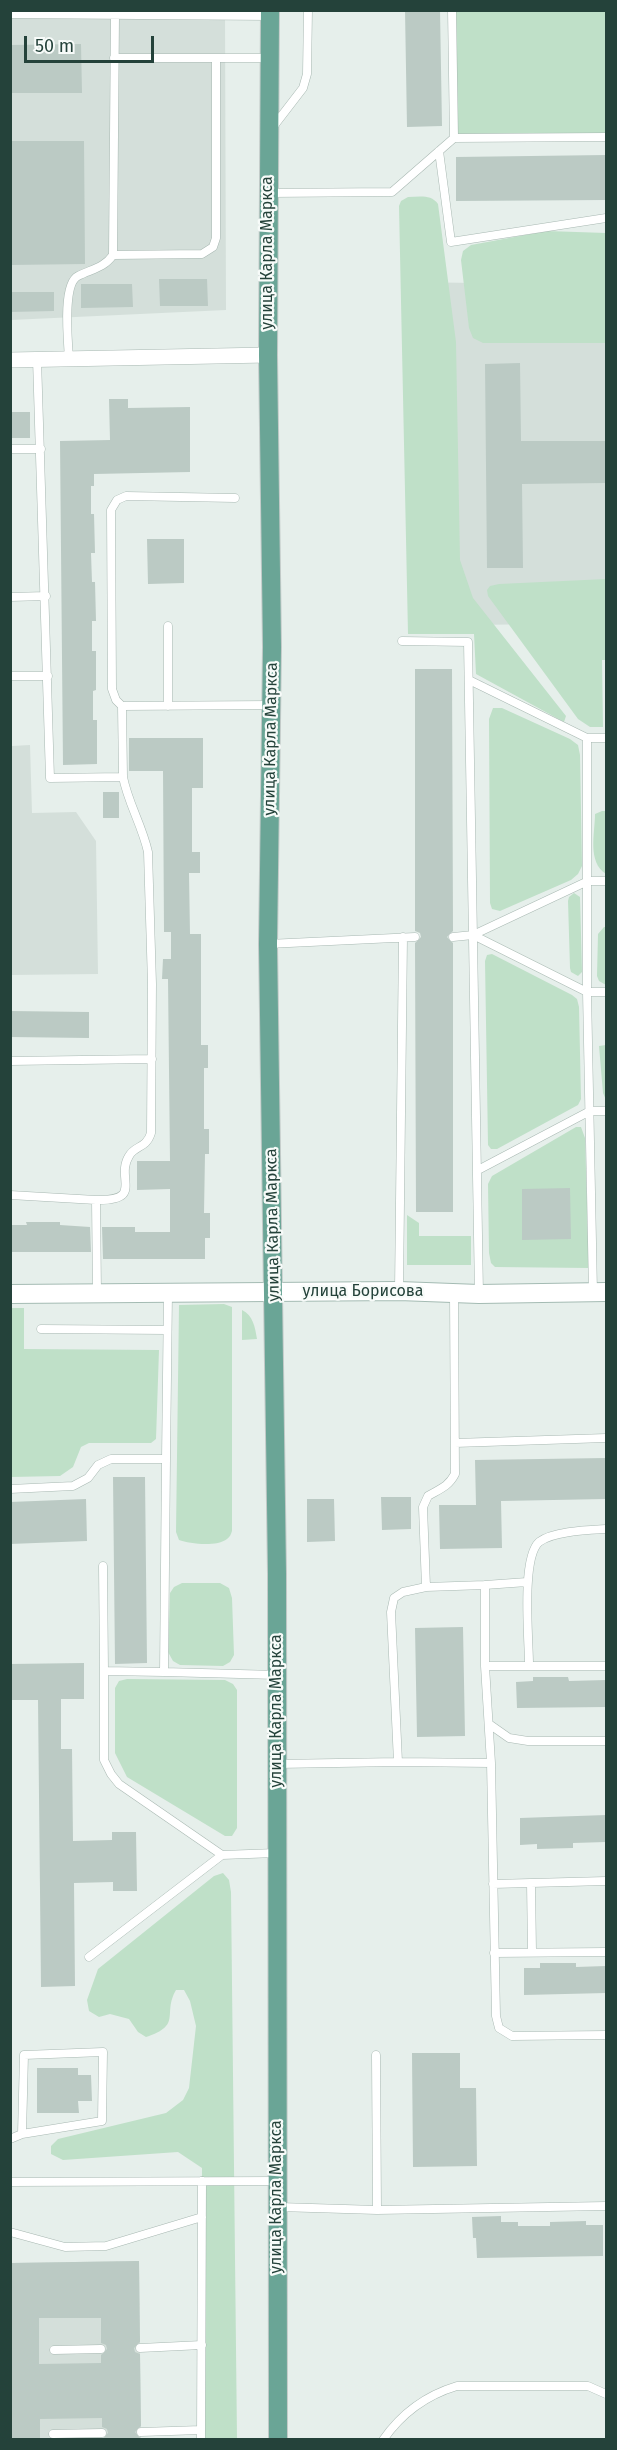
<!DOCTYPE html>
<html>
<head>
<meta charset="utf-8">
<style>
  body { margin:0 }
  #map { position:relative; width:617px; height:2450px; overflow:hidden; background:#e6efeb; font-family:"Fira Sans",sans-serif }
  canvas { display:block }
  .frame { position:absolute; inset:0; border:12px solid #24423a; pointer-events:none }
  .scale { position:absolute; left:24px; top:36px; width:130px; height:27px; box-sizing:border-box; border:3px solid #24423a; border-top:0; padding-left:8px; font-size:18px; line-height:21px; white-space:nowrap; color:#24423a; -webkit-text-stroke:4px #f7fbf9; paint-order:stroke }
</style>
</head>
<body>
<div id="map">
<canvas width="617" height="2450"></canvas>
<div class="frame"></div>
<div class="scale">50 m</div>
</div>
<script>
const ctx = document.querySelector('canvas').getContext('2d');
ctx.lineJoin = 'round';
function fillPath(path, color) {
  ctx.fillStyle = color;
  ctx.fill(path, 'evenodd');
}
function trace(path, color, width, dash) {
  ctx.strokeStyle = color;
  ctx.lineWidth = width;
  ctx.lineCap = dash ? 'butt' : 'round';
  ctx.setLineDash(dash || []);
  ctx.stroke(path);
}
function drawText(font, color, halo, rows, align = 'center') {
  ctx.font = font + ' "Fira Sans",sans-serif';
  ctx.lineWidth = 4.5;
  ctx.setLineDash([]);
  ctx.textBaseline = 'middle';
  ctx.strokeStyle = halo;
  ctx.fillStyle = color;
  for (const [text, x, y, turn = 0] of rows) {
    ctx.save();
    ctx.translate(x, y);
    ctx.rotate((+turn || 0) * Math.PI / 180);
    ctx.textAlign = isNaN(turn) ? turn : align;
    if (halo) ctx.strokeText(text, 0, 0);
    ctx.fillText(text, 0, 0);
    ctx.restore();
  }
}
const built = new Path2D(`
  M10,11H225L226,310L11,320Z
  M410,282L606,285V623L411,626Z
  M11,710L12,746L30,745L32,813L76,812L96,841L98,974L11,975Z
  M139,2261L141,2439H11L10,2263Z`);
const green = new Path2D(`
  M452,11H606V137L454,138Z
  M408,197C419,197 431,194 438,204L456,342L460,560L473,598L566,716L564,722L476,674L474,634H408L399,206L401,201Z
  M547,231L606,233V343H483L473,338L469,328L461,260L463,251L471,245Z
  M606,579V660H602L603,727H590L578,719L488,596L487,590L490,586L499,584Z
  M493,708H502L570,739L578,745L580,755L582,866L578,874L571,880L500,911L492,909L490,903L489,719Z
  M602,811H606V874C587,862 595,833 595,814Z
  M574,893L580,897L582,972L578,976L571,972L570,968L568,901L569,897Z
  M604,927H606V985L599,981L597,976L598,934Z
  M492,954L572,995L577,999L579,1007L581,1099L578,1105L497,1149H491L488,1145L485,961L487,955Z
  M606,1045V1100L603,1093L599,1046Z
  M576,1127H581L585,1138L589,1268L495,1267L491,1263L489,1253L488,1184L492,1176Z
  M407,1215L419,1223V1236H471V1265H407Z
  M224,1304L232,1307V1531C231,1534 230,1537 227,1539C217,1547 190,1544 179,1540L176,1532L179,1305Z
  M10,1308H24V1349L159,1350L156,1439L151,1443H89L81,1447L73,1467L60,1476L11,1477Z
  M242,1310C253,1315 255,1327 257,1339L242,1340Z
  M182,1583H220L229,1588L232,1598L234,1655L230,1662L223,1666L180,1665L173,1661L168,1652L170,1593L174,1587Z
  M127,1679L225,1680L233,1684L237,1690V1828L232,1836H225L127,1777L115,1753V1688L119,1681Z
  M223,1873L229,1880L231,1892L237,2439H201L202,2168L178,2152L63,2160L51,2154V2146L58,2139L166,2113L183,2100L189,2088L196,2026L190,2001L184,1990H176C162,2014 183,2025 146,2037L138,2032L129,2019L110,2014L99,2017L89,2011L87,2000L98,1969L214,1876Z`);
const building = new Path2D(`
  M405,10H440L442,126L407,127Z
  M81,44L82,93H10V45Z
  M10,141H84L85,264L10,265Z
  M606,155V200L456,201V157Z
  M159,279H207L208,306H160Z
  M81,284H132L133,307L81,308Z
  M10,292H54V311L10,312Z
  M520,363L521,441H606V483L522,484L523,568H487L485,364Z
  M109,399H128V408L190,407V472L94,474V486H91V514H94L95,553H91L92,582H95L96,621H92V651H96V690L93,691V720H97V764L63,765L60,441L110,440Z
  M10,412H30V438H10Z
  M147,539H184V583L148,584Z
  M415,669H452L453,931L447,937L453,943V1212H416L415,943L421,937L420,933L415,931Z
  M129,738H203V788H192V852H200V873H189L190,934H201V1045H208V1068H204V1129H209V1154H205L204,1213H210V1238H205V1259H103L102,1227H135V1232H170V1189L137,1190V1161H170L168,979H162L163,959H171V932H164L163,771H129Z
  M103,792H119V818H103Z
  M10,1011L89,1012V1038L10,1037Z
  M570,1188L571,1239L522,1240V1189Z
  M26,1222H60V1225L90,1227L91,1252H10V1225H27Z
  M606,1458L605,1499L501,1501L502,1548L440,1549L439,1505H476L475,1460Z
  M113,1477H145L147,1663L115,1664Z
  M381,1497H411V1529L382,1530Z
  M86,1499L87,1541L10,1544V1502Z
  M307,1499H334L335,1541L307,1542Z
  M463,1627L465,1736L417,1737L415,1628Z
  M84,1663V1699H61V1749H72L73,1841L112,1840V1832H136L137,1891H113V1882L74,1883L75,1986L41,1987L38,1700H10V1664Z
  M533,1677H568L569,1681L606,1680V1707L517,1708L516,1682L533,1681Z
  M606,1815V1842L573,1843V1848L537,1849V1844L520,1845V1818Z
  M540,1963H576V1967L606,1966V1993L524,1995V1968H540Z
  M412,2053H460V2088H476L477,2166L413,2167Z
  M37,2068H78V2075H91L92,2101H78L79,2113H37Z
  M501,2216V2222H518V2226H550V2222L586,2221V2225H603V2256L477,2258L476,2238H473L472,2217Z
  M139,2261L140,2342L134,2348L135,2352L140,2354L141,2426L135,2432L141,2439H102L108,2433L107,2429L102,2427V2418L40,2419V2439H10V2263ZM39,2318H101V2343L106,2345L107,2349L101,2355V2363L39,2364Z`);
const lane = new Path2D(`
  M10,14L270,16
  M114,58H269
  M273,127L303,88L307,74L308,10
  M454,138L606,137
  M439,151L451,242L606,218
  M269,193L392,192L454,138L452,10
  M113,255L202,254L213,247L216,238V58
  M37,359L50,778L123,777L122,706L270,705
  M69,359C68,341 62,284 78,276C92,269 104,268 113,255L115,15
  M10,449H41
  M10,597L46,596
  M402,641L468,642L479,1294
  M10,676H48
  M469,680L587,738V992L593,1292
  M122,706L116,700L112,689L111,510L117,500L126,496L235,498
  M168,706V626
  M587,738H606
  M606,881H588L473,935L587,992H606
  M453,937L473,935
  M268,944L415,937
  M10,1061L152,1059
  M478,1170L590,1111H606
  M10,1195L96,1200
  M399,1290L403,937
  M97,1293L96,1200C145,1201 115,1178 129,1156C135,1145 146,1149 151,1133L152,984L148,852C142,825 128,803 123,777
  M454,1294L455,1474C448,1487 440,1489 428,1496L423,1507L426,1587L485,1585V1666L491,1763L496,2016L499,2028L512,2036L606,2035
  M41,1329L167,1330
  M455,1443L606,1438
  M10,1489L73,1486L88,1478L98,1465L111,1459H166L168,1293
  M103,1566L104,1671L164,1672L166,1459
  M485,1585L527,1582
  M529,1664C529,1640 521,1558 539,1542C553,1531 589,1530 606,1529
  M485,1666H606
  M104,1671V1760L111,1774L119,1784L222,1855
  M164,1672L277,1675
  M489,1724L509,1738L528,1741H606
  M398,1762L491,1763
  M277,1764L398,1762L391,1612L394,1598L403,1592L426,1587
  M531,1883L532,1952
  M493,1884L606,1881
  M494,1953L606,1952
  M89,1957L222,1855L276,1853
  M376,2055L377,2210
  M10,2139L22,2134L102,2121L103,2052L24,2055L22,2134
  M10,2182L277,2181
  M279,2207L377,2210L606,2206
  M10,2232L65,2247L106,2246L202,2217
  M140,2348L202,2345
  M54,2350L101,2349
  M141,2432L201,2430
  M53,2434L102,2433
  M201,2440L202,2181
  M383,2440C401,2414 427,2395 457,2386H588L606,2394`);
const street = new Path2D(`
  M10,360L268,355`);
const secondary = new Path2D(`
  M10,1294L399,1291L479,1294L606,1292`);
const primary = new Path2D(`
  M270,10L268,355L272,647L268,944L277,1574L278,2440`);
const streetNames = [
  ["улица Карла Маркса",268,253,-90],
  ["улица Карла Маркса",271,739,-89],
  ["улица Карла Маркса",273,1225,-91],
  ["улица Борисова",363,1292],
  ["улица Карла Маркса",277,1711,-90],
  ["улица Карла Маркса",277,2197,-90]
];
fillPath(built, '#d4dfda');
fillPath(green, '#bfe0c8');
fillPath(building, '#bbcac4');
trace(lane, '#a8b8b2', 9);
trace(street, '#a8b8b2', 16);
trace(secondary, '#a4bbb3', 20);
trace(primary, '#c2cac8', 20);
trace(lane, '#fff', 8);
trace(street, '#fff', 15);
trace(secondary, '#fff', 18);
trace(primary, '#6aa596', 18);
drawText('16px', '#24423a', '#f7fbf9', streetNames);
</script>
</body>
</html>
